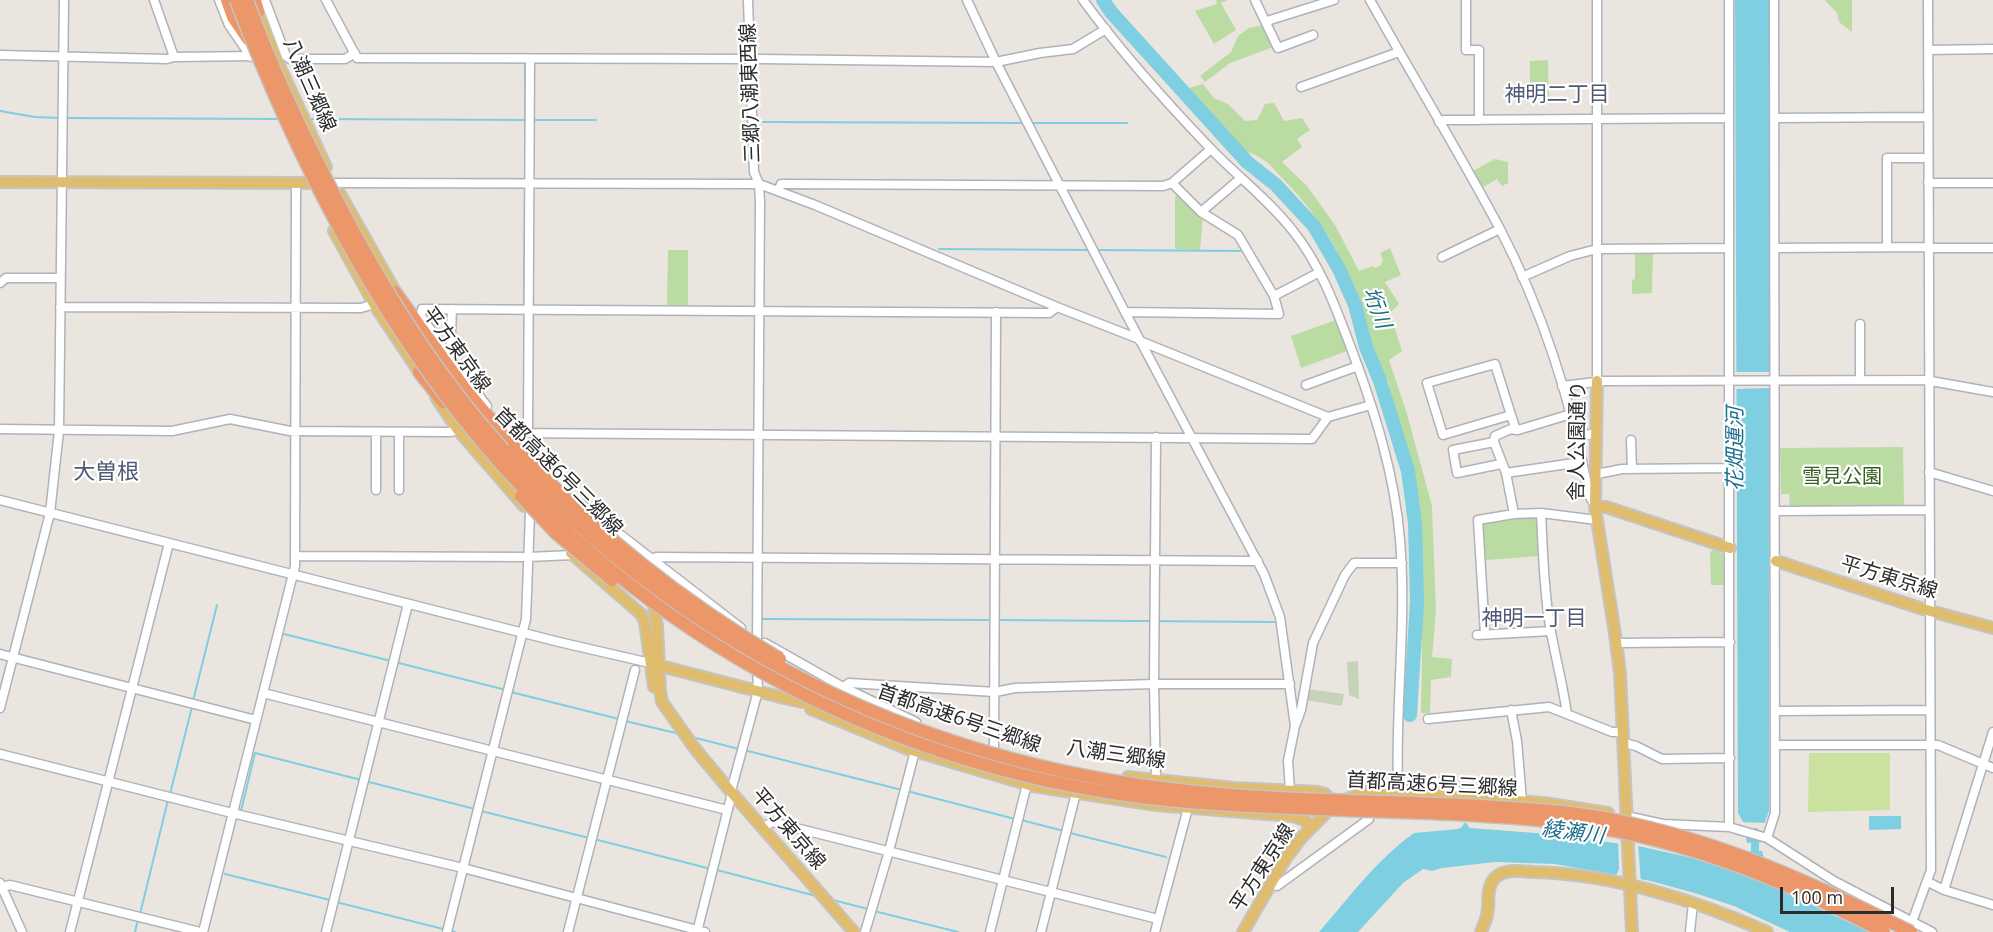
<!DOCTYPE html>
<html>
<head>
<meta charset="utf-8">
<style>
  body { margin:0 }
  #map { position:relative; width:1993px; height:932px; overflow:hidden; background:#ebe5df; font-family:"Open Sans",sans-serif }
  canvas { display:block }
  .scale { position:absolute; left:1780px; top:887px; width:114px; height:27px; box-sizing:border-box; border:3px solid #2b2b2b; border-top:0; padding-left:8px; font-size:18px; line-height:21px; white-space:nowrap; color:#2b2b2b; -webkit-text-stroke:4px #fff; paint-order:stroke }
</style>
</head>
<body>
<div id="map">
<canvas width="1993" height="932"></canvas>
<div class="scale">100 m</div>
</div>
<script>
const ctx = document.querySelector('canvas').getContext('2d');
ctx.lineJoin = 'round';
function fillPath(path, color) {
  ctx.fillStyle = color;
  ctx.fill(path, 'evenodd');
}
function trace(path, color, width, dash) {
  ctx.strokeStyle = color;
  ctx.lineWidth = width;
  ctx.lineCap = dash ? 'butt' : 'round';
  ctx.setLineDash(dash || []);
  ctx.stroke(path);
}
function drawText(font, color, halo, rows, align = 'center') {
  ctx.font = font + ' "Open Sans","Noto Sans JP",sans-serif';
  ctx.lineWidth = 4.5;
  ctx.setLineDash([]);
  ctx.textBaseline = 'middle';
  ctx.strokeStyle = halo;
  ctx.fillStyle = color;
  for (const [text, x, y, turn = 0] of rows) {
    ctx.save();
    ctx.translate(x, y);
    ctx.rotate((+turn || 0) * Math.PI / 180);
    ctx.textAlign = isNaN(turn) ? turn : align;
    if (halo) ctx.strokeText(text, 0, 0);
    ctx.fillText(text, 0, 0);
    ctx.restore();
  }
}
const green = new Path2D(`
  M1216,0H1228L1221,3L1236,30L1214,44L1195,11L1217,4Z
  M1825,0H1852V32L1839,22L1837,13Z
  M1263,25L1273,47L1230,63L1205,82L1200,76L1231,52L1238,36L1249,28Z
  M1548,60L1549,102H1532L1530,100V61Z
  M1203,84L1214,98L1228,104L1245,121L1257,120L1265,104L1274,103L1284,121L1302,118L1310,130L1297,139L1302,147L1282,162L1307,186L1335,225L1359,271L1373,266L1375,268L1381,265L1383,260L1380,253L1390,248L1401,275L1385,282L1399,304L1390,313L1402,351L1389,360L1407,414L1432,506L1436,610L1432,657L1452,659L1451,677L1431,680L1430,713H1421L1422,661L1419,539L1413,487L1391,399L1389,383L1380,371C1368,336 1357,291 1341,259C1327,230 1307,204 1285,181C1274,169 1262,154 1245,152L1189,88Z
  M1495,159L1508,162V183L1502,186L1497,179L1483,187L1473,171Z
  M1177,194L1203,218L1200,250L1175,249V198Z
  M668,250H688V305H667Z
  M1653,250L1652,293L1632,294V280L1635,279V251Z
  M1336,320L1347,351L1301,368L1291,336Z
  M1903,447L1904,507L1790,506L1789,494H1781L1780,448Z
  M1535,516L1538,518L1541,554L1539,556L1486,560L1483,527L1485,524Z
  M1713,550L1723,554L1724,585H1711L1710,552Z`);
const cemetery = new Path2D(`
  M1358,661L1359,699L1349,695L1347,662Z
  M1307,689L1344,694L1342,706L1305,700Z`);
const pitch = new Path2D(`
  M1809,753H1890V810L1808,812Z`);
const water = new Path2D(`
  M1735,0H1769V811L1765,822L1763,842L1747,843L1743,822L1738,813Z
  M1869,816H1901V829L1869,830Z
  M1464,823H1466L1470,828L1536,833L1638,846L1688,857L1720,867L1726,866L1748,851H1762C1772,895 1834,915 1871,932H1790L1734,906L1698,894L1651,881L1555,864L1495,862L1442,868L1432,871L1423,869L1403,883L1358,932H1319C1349,898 1377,859 1414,833L1458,829L1462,827Z`);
const pier = new Path2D(`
  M1734,372H1771L1772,388L1734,389Z
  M1740,822L1766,823L1763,841L1743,835Z
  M1618,840L1638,843L1641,883L1615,878L1619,869Z`);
const stream = new Path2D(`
  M0,111L35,117L60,118
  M65,118L282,119
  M308,119L528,120
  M533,120H596
  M763,122L1025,123
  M1031,123H1127
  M525,181V64
  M939,249L1089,250
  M1095,250L1245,251
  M524,307L525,187
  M524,370V313
  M761,619L991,620
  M997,620L1276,622
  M284,634L506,690
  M511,692L619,719
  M193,701L217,605
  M625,721L680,734
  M692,737L739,749
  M744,750L902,790
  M907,791L1015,819
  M170,794L192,707
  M241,811L255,753L475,809
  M481,811L589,838
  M1021,820L1064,831
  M1070,833L1166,857
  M594,839L711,869
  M717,870L816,896
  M225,874L330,900
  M833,900L868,909
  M336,902L455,932
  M874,911L958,932
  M140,914L168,800
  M135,932L138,919`);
const canal = new Path2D(`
  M1755,832V861`);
const river = new Path2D(`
  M1103,0L1111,12L1247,162L1276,185L1314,226L1339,269L1355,305L1366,347L1380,381L1408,471L1415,523L1417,601L1410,715`);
const minor = new Path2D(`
  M154,0L174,57
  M219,0L229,25L251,57
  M265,0L286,56L290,59H345L355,53
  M326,0L357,58L760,59L996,62L1040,53L1073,49L1106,29
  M748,0L754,172L759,184L760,202L757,647
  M967,0L996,62L1125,312L1264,574L1280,617L1295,726
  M1083,0C1121,52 1165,101 1210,148C1237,176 1269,200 1293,231C1320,264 1336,308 1351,348C1374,409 1395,475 1400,540C1407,623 1395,706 1398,789
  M1255,0L1278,48L1313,35
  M1370,0C1413,77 1459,152 1500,229C1543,312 1572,404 1589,495L1595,506
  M1466,0V50H1479V120
  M1729,0V827
  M1267,21L1334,0
  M1928,50L1993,49
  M0,55L167,59L174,57L255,56
  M1301,87L1399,52
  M1774,118L1928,117
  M1439,122L1444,120L1729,118
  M334,183L759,184L815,205L1057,307L1139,339
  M1928,183H1993
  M778,191L781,184H786L1163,186L1172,183L1211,149
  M1201,212L1241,178
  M1887,247V158H1928
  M1774,248L1929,247
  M1929,248H1993
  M1442,257L1500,229
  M1522,277L1570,256L1597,249L1729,248
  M0,283L6,278H60
  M1274,296L1318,273
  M60,307L361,308L374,304
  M1125,312L1279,314L1274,296L1238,235L1201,212L1172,183
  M1860,324V380
  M1140,341L1328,417L1371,405
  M450,357L452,309
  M1597,381V0
  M1306,385L1358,366
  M1562,386L1604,381L1925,380L1993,392
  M487,406L461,373L421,316L422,309L1049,313L1057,307
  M1511,415L1495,364L1427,383L1443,435L1511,415L1516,430H1518L1571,414
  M1574,424L1587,435L1596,433
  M505,427L562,487
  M0,429L172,431L230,419L290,431L450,432L458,430
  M399,432V490
  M510,433L1312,439L1328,417
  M528,433L530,59
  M1156,437L1154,684L1156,780
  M1631,440L1632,469
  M1494,442L1453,450L1457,473L1501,464
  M1929,472L1993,491
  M1506,473L1581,462
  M1597,474L1622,469L1729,468
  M376,490V432
  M0,500L559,642L650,663
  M581,504L741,628
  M1776,511L1929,510
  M1514,514L1506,473L1494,442L1495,436L1511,429L1516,430
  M296,556L528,557L573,555
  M651,560L656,557L1258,561
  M1485,634L1478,520L1514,514L1541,513
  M1477,635L1551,631
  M765,643L843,687L916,722
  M1617,643L1730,642
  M0,654L256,720
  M843,687L849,683L995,692L1015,688L1154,684H1290
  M263,693L727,810
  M0,708L50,513L59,431L64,0
  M1511,710L1517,741L1522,801
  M1775,711L1930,710
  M1567,714C1563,686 1556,659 1551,632C1544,593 1543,552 1541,513L1597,520
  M1428,719L1549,707L1612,732H1623
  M1624,743L1636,746L1662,759L1730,758
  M1775,745H1938L1993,768
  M994,749L996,312
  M0,754L232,813L463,868L705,932
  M731,791L758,691L757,666
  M1290,791L1288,761L1295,726L1301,710L1313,643L1345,575L1354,563H1402
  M1416,791C1437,776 1447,781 1465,797
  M1626,816L1663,824L1729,827L1767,838L1834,881L1932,932
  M764,827L772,822L1158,919
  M1767,838L1775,813L1774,0
  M1928,882L1944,890L1993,905
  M0,883L22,932
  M1271,884L1277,886L1369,819L1370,808
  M2,887L10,885L200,932
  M1944,890L1993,732
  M1912,922L1931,870L1928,0
  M70,932L169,543
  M203,932L295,566L296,183
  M326,932L408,604
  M447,932L526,619L530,513
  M568,932L635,670
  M697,932L732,793
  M865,932L889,851L915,751
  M990,932L1027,784
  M1041,932L1076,793
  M1155,932L1188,808
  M1690,932L1693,903`);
const major = new Path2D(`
  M255,5L276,59L326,167
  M0,182L324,183
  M340,194L397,295
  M334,231L374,304L424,379
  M1597,381L1595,507L1615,634L1620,673L1632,932
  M436,397L458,430L524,506
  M1595,507H1606L1730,548
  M571,553L641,614L645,622L654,687
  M1776,561L1923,609L1993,628
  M645,579L651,589L657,626L660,691L662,702L696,750L732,793L854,932
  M653,664L788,699L827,707
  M811,709L908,749L1033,786L1156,805L1293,816L1304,820L1311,826
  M1128,777L1234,788L1318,792L1325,794L1335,804
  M1243,932L1286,858L1301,838L1335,804L1362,793L1384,789L1409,790L1474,798L1544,803L1608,813
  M1481,932C1483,926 1486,921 1487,915C1490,902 1485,885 1497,876C1507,869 1521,871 1533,872C1609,873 1698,901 1767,932`);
const highway = new Path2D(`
  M227,0L233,17L248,39
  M255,0L258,12
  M395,292L466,390L514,447
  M419,372L443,402`);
const highwayBridge = new Path2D(`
  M236,0C293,150 365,295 465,421C637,639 902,776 1178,801C1269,809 1362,810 1454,814C1505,817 1556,820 1606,829C1705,847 1795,886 1884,932
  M247,0C273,72 305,139 340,206C378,279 421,350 473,414C647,626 891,754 1162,788C1267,802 1375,800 1481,806C1525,809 1570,811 1614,820C1724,842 1812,883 1911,932
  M514,447C593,530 681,601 780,659
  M521,496L557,534L612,580`);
const streetNames = [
  ["八潮三郷線",309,85,66],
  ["三郷八潮東西線",751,93,-92],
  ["平方東京線",456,350,54],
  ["舎人公園通り",1578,441,-89],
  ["首都高速6号三郷線",558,472,45],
  ["平方東京線",1889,578,17],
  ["首都高速6号三郷線",959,719,19],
  ["八潮三郷線",1116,755,8],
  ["首都高速6号三郷線",1432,785,3],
  ["平方東京線",788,829,49],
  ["平方東京線",1263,868,-57]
];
const parkNames = [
  ["雪見公園",1842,477]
];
const neighbourhoodNames = [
  ["神明二丁目",1557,95],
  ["神明一丁目",1534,619]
];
const waterNames = [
  ["垳川",1376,308,69],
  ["花畑運河",1736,449,-90],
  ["綾瀬川",1573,833,7]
];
const quarterNames = [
  ["大曽根",106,473]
];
fillPath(green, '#badba2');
fillPath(cemetery, '#c7d3b8');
fillPath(pitch, '#cae19f');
fillPath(water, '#7ecfe1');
fillPath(pier, '#ebe5df');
trace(stream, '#7ecfe1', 2);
trace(canal, '#7ecfe1', 8);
trace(river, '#7ecfe1', 14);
trace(minor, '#afb2ba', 11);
trace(major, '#c4c4c4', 14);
trace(highway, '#c4c4c4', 15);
trace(minor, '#fff', 8);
trace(major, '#e0bc6e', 10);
trace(highway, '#eb9769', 12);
trace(highwayBridge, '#c4c4c4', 15, []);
trace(highwayBridge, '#eb9769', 12);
drawText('20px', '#2b2b2b', '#fff', streetNames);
drawText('20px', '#356023', '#fff', parkNames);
drawText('21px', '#505a76', '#fff', neighbourhoodNames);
drawText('italic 21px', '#1d708c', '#fff', waterNames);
drawText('22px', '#505a76', '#fff', quarterNames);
</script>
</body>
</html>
